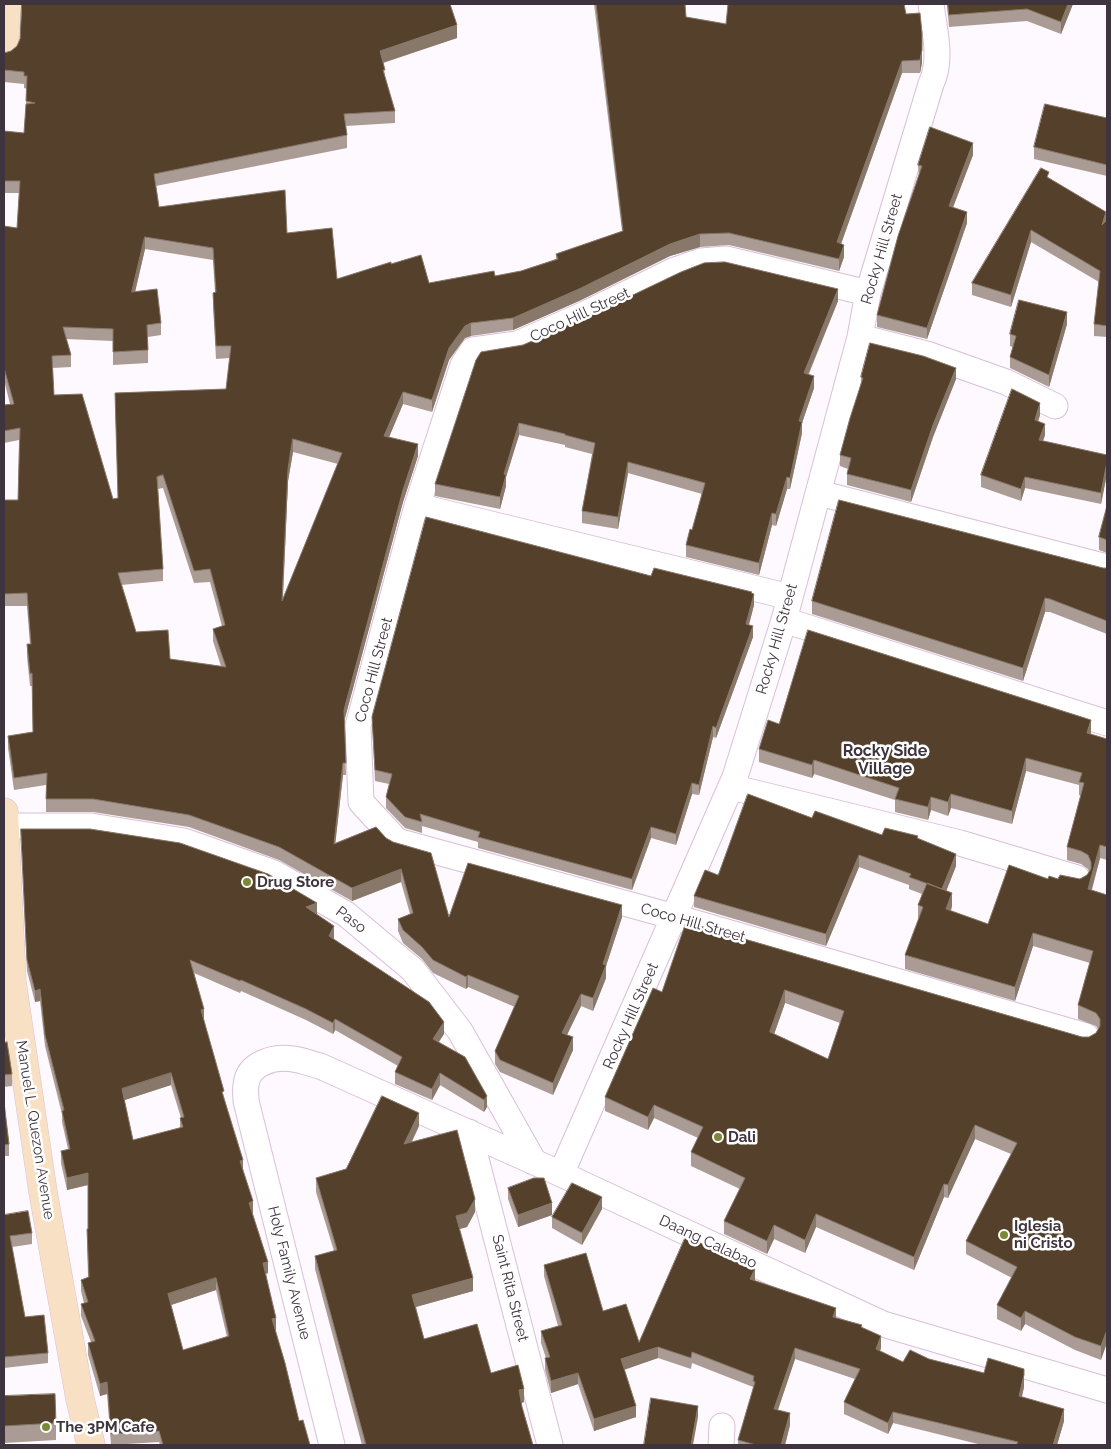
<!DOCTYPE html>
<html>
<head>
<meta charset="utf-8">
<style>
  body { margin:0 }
  #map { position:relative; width:1111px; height:1449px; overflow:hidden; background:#fef9fe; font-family:Raleway,sans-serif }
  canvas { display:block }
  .frame { position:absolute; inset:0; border:5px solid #3e343d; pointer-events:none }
</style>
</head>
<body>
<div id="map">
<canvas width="1111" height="1449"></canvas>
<div class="frame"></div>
</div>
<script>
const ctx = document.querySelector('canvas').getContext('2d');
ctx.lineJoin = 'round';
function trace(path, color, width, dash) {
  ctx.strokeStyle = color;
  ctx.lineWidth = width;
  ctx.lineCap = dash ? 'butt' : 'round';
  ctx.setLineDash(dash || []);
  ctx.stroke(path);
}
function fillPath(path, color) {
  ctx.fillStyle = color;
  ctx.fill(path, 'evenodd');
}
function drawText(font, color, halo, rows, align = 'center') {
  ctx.font = font + ' Raleway,sans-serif';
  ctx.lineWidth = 5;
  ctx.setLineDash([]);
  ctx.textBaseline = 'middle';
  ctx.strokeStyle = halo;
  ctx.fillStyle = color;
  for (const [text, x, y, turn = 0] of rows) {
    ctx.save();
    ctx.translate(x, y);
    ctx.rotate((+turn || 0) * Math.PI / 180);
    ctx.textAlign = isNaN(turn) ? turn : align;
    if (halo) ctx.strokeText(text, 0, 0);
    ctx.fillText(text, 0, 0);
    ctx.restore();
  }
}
const minor = new Path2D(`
  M868,293L726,259L701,261L675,270L585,314L517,344L473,350L463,365L417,506L358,726L361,802L397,841L675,917L1086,1036
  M860,337L927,354L1006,382L1055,406
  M819,493L1107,567
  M417,506L790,597
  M784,620L1107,723
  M731,787L960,843L1077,878
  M5,826H91L184,841L274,873L346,914L413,970L460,1031L534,1162
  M469,1132L550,1445
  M561,1174L735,777L784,620L860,337L868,293L931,84C943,59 934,30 931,4
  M332,1445L246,1101C246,1096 245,1090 246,1085C248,1063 274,1056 293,1059C302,1060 311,1064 320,1066L561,1174L883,1324L1107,1390
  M721,1445L722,1426`);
const secondary = new Path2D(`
  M4,50L7,4
  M4,812L12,982L43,1192L80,1399L91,1445`);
const wall = new Path2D(`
  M594,4H685L686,17L726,24L906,14L922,33V63L920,73H902L841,244L844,257L839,271L729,245L700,247L670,256L579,301L513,330L471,336L465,338L449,360L432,412L403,404L389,437L418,456L403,502L344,721L346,775H343L335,843L376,827L449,917H622L606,966V978L593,1011L581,1006L567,1035L573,1050L553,1095L500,1072L495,1064V1051L515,1007L468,987L466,989L433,973L422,959L403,943L398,931V919L410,914L401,882L352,901L279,860L189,827L93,812H46V785L14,790L8,748V736L33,732L32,686H30L27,657V644H30L27,606H4V504L18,500L19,440L4,443V405L10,404L4,380V226L17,228L19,193H4V131L24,133L27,89L24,88V84L4,82V53L457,38L383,62L385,77L395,111V123L346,126L347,135V148L156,186L159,207L287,233L337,279L391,264L429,283L495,276L521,271L556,259V254L622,231ZM145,249L213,260L215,292L213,293V305L216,359L230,358L226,389L115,393L118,498L113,499L54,395L52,368L71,367V355L66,339L113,341V365L148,363V337L161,335V323L135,292ZM293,452L338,464L283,599L288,481ZM163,488L194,583L210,582L222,626L213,629V641L221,666L170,659L136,632L121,585L163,581V569L158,489Z
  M947,4H1073L1061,34L1027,21L949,27Z
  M1107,118V176L1034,159V147Z
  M973,155L953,207L967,223L927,339L877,327V315L919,177L918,165Z
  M1049,178L1106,222L1107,220V337L1094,336V324L1099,282L1031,242L1011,307L972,295V283Z
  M838,301L809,374L814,388L802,423V433L790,489H787L776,526L772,525L759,575L686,557V545L692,530L702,494L628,473L618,529L582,523V511L592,454L565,447V445L519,435L506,477V486L500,509L435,496V484L523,345Z
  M1067,324L1049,387L1010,368V357L1013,347L1010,346V334Z
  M861,377L956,379L933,437L911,502L847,485V474L848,469L840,466V455L861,385Z
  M1040,415L1038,421L1045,435L1043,441L1107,455V474L1101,504L1025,488L1021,501L981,487V475Z
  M1107,506V553L1099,550V537Z
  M1103,568H1107V634L1050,612H1045L1023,681L812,614V601Z
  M651,576L752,593L754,605L749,625L753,637L716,738L713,737L699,795L692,794L676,845L651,838L632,890L478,848V842L422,826V833L405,828L386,808V797L389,784L375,781L372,717Z
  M779,724L1091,733V734L1107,739V860L1100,858L1092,890L1107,895L1101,1360L1075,1350L1025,1324L1021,1331L997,1319V1305L1012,1278L966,1254V1241L1011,1154L975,1139L948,1198L944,1197L914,1270L816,1227L805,1253L774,1239L767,1254L724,1234V1221L740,1189L691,1166V1152L698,1138L654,1118L648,1130L605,1111V1097L662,992L686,922L1082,1037H1089L1096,1033L1098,1029L1096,1026L1078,1019V1005L1090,963L1033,946L1015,1001L905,969V955L919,918H918V905L922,894L909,889V885L859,867L826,946L694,907V896L718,875L812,818L882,835L918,839L956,866L946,891L952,906L951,911L988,924L1048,879H1080L1087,875L1089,872L1088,869L1081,864L1067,860V847L1081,796L1079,795V785L1026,771L1012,824L951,808L948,816L931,810L928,820L895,812V800L814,774L812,778L759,762V749ZM785,1003L840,1023L828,1059L774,1034Z
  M21,829L317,914V915L334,938V939L444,1034L439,1042L487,1096V1107L484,1112L440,1085L432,1100L395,1084V1072L398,1066L335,1030L333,1034L306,1020L241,991L240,993L194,973L204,1021L243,1169L253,1213H252L268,1273L266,1274L276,1330H275L299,1421L310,1445H160L159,1442L111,1445L107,1394L100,1396L88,1355V1343L91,1342L81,1316V1304L84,1303L81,1291V1280L88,1277L87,1241V1229H88V1185L67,1190L61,1163V1151L68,1149L62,1122V1114L45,1046L40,1001L35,1002L27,971ZM171,1085L181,1118H180V1128L133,1140L124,1100ZM216,1290L227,1337L183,1350L171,1305Z
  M4,1043L12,1074V1086L4,1087Z
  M4,1102L9,1144V1156H4Z
  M419,1126L412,1142L475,1212L467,1227L459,1229L473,1291L416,1307L424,1339L491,1373L524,1402L521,1403L533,1445H362L315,1269V1256L334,1251L316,1192V1178L346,1169Z
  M508,1188L552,1215L518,1227L508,1199Z
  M602,1209L582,1245L552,1228V1217Z
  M4,1215L32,1233V1244L12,1247L25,1317L48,1353V1363L4,1368Z
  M544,1265L603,1311L639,1342L755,1281L836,1318L862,1327L881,1348L880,1351L903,1362L929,1359L1024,1387L1022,1397L1064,1421L1057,1445H982L893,1423L888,1434L844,1414V1402L855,1379L795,1359L778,1410L790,1425L785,1445H738V1440L753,1391V1387L692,1363L691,1369L658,1358L624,1369L636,1417L594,1431L578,1384L551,1393L545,1370V1358H546L541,1343V1331L558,1326L544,1276Z
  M4,1396L56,1423V1440L4,1443Z`);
const shadedWall = new Path2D(`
  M1068,4H1073L1061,34V22Z
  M457,25V38L380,64V51Z
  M922,50V63L920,73V60Z
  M902,61V73L837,255V242Z
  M973,143V155L949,218V206Z
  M967,212V223L927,339V328Z
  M1106,212V224L1102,225Z
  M1031,230V242L1011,307V295Z
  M700,234V247L670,256L579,301L513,330V318L670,244Z
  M145,237V249L132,305V292Z
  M844,245V257L839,271V259Z
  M838,289V301L804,384V373Z
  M1067,312V324L1049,387V375Z
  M471,323V336L465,338L449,360L432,412V400L449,348L465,326Z
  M956,368V379L933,437L911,502V490L933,425Z
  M814,376V388L802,423V433L790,489V478L799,421Z
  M403,392V404L384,449V436Z
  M1040,403V415L1035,432V420Z
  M519,423V435L506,477V486L500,509V497L504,474Z
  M1045,424V435L1039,452V440Z
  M293,439V452L288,481L282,613L288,469Z
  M418,444V456L403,502L344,722V710L403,490Z
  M628,462V473L618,529V517Z
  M1107,462V474L1101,504V493Z
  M787,477V489L776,526V514Z
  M1025,477V488L1021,501V489Z
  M772,513V525L759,575V563Z
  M754,594V605L746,635V624Z
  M1045,598V612L1023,681V668Z
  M753,626V637L716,738V728Z
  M1091,720V733L1087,746V733Z
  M713,726V737L699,795V785Z
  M1026,758V771L1012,824V811Z
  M814,760V774L812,778V765Z
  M343,763V775L334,856V844Z
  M692,783V794L676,845V834Z
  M951,794V808L948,816V802Z
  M931,797V810L928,820V807Z
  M651,827V838L632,890V879Z
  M1100,845V858L1088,902V889Z
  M956,854V866L942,902V890Z
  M859,855V867L826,946V934Z
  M401,869V882L352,901V888Z
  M952,893V906L946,923V909Z
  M317,903V914L306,919V907Z
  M622,905V917L606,966V978L593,1011V998L603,964Z
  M334,926V938L329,948V936Z
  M1033,933V946L1015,1001V987Z
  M468,975V987L466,989V977Z
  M40,989V1001L35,1002V991Z
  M785,990V1003L770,1046V1032Z
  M581,994V1006L562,1045V1033Z
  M204,1009V1021L201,1022V1010Z
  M335,1019V1030L333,1034V1023Z
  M444,1022V1034L433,1050V1039Z
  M573,1037V1050L553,1095V1083Z
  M171,1073V1085L122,1101V1089Z
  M440,1073V1085L432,1100V1089Z
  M487,1096V1107L484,1112V1100Z
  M654,1105V1118L648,1130V1117Z
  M419,1113V1126L404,1157V1144Z
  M975,1125V1139L948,1198V1185Z
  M243,1160V1171L240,1161Z
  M88,1173V1185L67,1190V1178Z
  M944,1184V1197L914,1270V1257Z
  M602,1197V1209L582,1245V1233Z
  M475,1199V1212L467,1227L456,1230V1216Z
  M253,1201V1213L249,1214V1203Z
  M552,1203V1215L518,1227V1215Z
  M816,1214V1227L805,1253V1240Z
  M774,1225V1239L767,1254V1241Z
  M268,1262V1273L263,1275V1263Z
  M755,1269V1280L750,1291V1279Z
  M216,1278V1290L168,1306V1294Z
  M473,1278V1291L412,1308V1295Z
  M836,1308V1320L833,1317Z
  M1025,1311V1324L1021,1331V1318Z
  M276,1318V1330L272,1331V1319Z
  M1107,1330V1343L1101,1360V1346Z
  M881,1336V1348L876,1361V1349Z
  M658,1347V1358L621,1371V1359Z
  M795,1348V1359L774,1421V1409Z
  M578,1373V1384L551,1393V1381Z
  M1024,1375V1387L1019,1407V1396Z
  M107,1382V1394L100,1396V1384Z
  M524,1389V1402L519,1404V1390Z
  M636,1406V1417L594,1431V1419Z
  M698,1406V1417L693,1445H691Z
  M1064,1409V1421L1057,1445H1053Z
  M893,1412V1423L888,1434V1423Z
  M790,1413V1425L785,1445H781Z`);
const building = new Path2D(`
  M22,4H450L457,25L380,51L385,70H383L395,111L344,114L347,135L154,174L159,207L285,190L287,233L332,228L337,279L391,262V264L421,255L429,283L494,271L495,276L521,271L558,259L556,254L623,231L596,4H685L686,17L726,24L728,4H904L906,14L920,13L922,33V50L920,60L902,61L837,242L844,245L839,259L729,233L700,234L670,244L579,289L513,318L471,323L465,326L449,348L432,400L403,392L384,436L418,444L403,490L344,710L346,763H343L334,844L376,827L386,838L393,842L431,853L449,917L468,863L622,905L603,964L606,965L593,998L581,994L562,1033L573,1037L553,1083L500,1060L495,1051L519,996L468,975L466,977L433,960L422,947L403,930L398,919L413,913L401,869L352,888L279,847L189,815L93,799H46L47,773L14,778L8,736L33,732L32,673L30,674L27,644H31L27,593L4,594V500H18L20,428L4,431V405L14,404L4,368V226L17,228L20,181H4V131L24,133L26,104L35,103L26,101L27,76H24V72L4,70V53L11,51L17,46L20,39ZM145,237L213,248L216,292L213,293L216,346H231L226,389L115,393L118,498L113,499L82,394L54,395L52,356L71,355L63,327L113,329V352L148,350L147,325L161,323L157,289L132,292ZM293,439L342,453L282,601L288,469ZM163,475L194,571L210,569L225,625L213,629L226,667L170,659L168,630L136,632L118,573L163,569L157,477Z
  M948,4H1068L1061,22L1027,9L949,15Z
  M1045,104L1107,118V165L1034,147Z
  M930,127L973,143L949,206L967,212L927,328L877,315L898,236L922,166L918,165Z
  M1041,168L1049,172L1047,177L1106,212L1102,225L1107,220V326L1094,324L1100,271L1031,230L1011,295L972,283Z
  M725,262L838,289L804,373L814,376L799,421L802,422L790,478L787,477L776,514L772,513L759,563L686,545L690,529L692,530L705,483L628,462L618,517L582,511L595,443L565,435V434L519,423L504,474L506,475L500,497L435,484L476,360L481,352L523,345L591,315L681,272L704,263Z
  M1019,300L1067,312L1049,375L1010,357L1016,336L1010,334Z
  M870,343L923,356L956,368L933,425L911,490L847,474L851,458L840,455L850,418L863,378L861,377Z
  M1012,389L1040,403L1035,420L1045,424L1039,440L1107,455V462L1101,493L1025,477L1021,489L981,475Z
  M839,500L1103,568H1107V621L1050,599L1045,598L1023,668L812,601Z
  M1107,506V540L1099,537Z
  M426,517L651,576L654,568L752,592L751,593L754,594L746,624L753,626L716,728L713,726L699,785L692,783L676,834L651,827L632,879L478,837L480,832L420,814L422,822L405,817L386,797L392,774L375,770L372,717Z
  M808,630L1091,720L1087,733L1107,739V847L1100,845L1088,889L1107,895V1330L1101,1346L1075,1337L1025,1311L1021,1318L997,1305L1017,1267L966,1241L1017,1143L975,1125L948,1185L944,1184L914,1257L816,1214L805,1240L774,1225L767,1241L724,1221L745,1178L691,1152L703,1127L654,1105L648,1117L605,1097L653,988L662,992L686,922L1082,1037H1089L1096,1033L1100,1026V1019L1096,1013L1078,1005L1093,951L1033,933L1015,987L905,955L923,907L918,905L927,883L952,893L946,909L988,924L1009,865L1048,879L1049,876L1058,879L1060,875L1080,879L1087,875L1091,869V862L1088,855L1081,851L1067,847L1084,783L1079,782L1082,773L1026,758L1012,811L951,794L948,802L931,797L928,807L895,799L899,788L814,760L812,765L759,749L768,720L779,724ZM785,990L844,1011L828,1059L770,1032Z
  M748,794L812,818L815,811L882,835L885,828L918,836L917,838L956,854L942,889L909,877L911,874L859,855L826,934L694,896L705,870L718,875Z
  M21,829H90L180,843L268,874L317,903L306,907L334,926L329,936L429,1002L444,1022L433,1039L465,1057L487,1096L484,1100L440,1073L432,1089L395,1072L402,1057L335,1019L333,1023L306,1009L241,980L240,981L190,960L204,1009L201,1010L224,1091L222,1092L243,1160L240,1161L253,1201L249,1203L268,1262L263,1263L276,1318L272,1319L285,1363L299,1421L303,1420L310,1445H163L159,1431L111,1434L107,1382L100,1384L88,1343L95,1341L81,1304L88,1302L81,1280L89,1277L87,1229H88V1173L67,1178L61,1151L70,1149L62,1111L64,1110L45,1035L40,989L35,991L27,960ZM171,1073L184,1117L180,1118L183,1127L133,1140L122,1089ZM216,1278L229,1336L183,1350L168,1294Z
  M7,1042L12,1074L4,1075V1043Z
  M382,1096L419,1113L404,1144L457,1130L475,1199L467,1213L456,1216L473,1278L412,1295L424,1339L477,1324L491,1373L518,1365L524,1389L519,1390L522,1407L533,1445H366L315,1256L337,1250L316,1178L346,1169Z
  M4,1102L9,1144L4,1145Z
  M534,1178H544L552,1203L518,1215L508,1188Z
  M572,1183L602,1197L582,1233L552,1217Z
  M28,1211L32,1233L10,1236L25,1317L44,1315L48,1353L4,1357V1215Z
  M686,1236L755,1269L750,1279L836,1308L833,1317L862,1325L861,1327L881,1336L876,1349L903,1362L910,1350L929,1359L984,1373L988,1358L1024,1369V1375L1019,1396L1064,1409L1053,1445H1016L1018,1442L893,1412L888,1423L844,1402L860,1369L795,1348L774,1409L790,1413L781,1445H756L738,1440L755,1382L753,1381L754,1376L692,1352L691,1358L658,1347L621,1359L636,1406L594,1419L578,1373L551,1381L545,1358L550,1357L541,1331L562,1325L544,1265L586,1253L603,1311L626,1304L639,1342Z
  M55,1394L56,1423L4,1426V1396Z
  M651,1398L698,1406L691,1445H644Z`);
const markers = [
  [247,882,5,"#7b8835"],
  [718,1137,5,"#7b8835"],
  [1004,1235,5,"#7b8835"],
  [46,1427,5,"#7b8835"]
];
const streetNames = [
  ["Rocky Hill Street",882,249,-74],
  ["Coco Hill Street",580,315,-25],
  ["Rocky Hill Street",777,639,-74],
  ["Coco Hill Street",374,670,-75],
  ["Paso",351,920,37],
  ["Coco Hill Street",693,923,16],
  ["Rocky Hill Street",631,1016,-66],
  ["Manuel L. Quezon Avenue",35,1130,81],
  ["Daang Calabao",708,1242,25],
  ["Holy Family Avenue",289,1273,76],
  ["Saint Rita Street",510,1288,76]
];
const poiNames = [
  ["Drug Store",257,882],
  ["Dali",728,1137],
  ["Iglesia",1014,1226],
  ["ni Cristo",1014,1243],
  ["The 3PM Cafe",56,1427]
];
const neighbourhoodNames = [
  ["Rocky Side",885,751],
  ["Village",885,769]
];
trace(minor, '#d9bfd8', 27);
trace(secondary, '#d9bfd8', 29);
trace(minor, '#fff', 25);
trace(secondary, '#f8e0c5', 28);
fillPath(wall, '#aa9c94');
fillPath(shadedWall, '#88786a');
fillPath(building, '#55402b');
trace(building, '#88786a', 1);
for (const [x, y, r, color] of markers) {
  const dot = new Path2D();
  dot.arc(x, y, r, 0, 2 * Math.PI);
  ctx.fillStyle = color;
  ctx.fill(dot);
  trace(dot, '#fff', 2);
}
drawText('15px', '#3e343d', '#fff', streetNames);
drawText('bold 15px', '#3e343d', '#fff', poiNames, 'left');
drawText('bold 16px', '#3e343d', '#fff', neighbourhoodNames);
</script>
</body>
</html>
